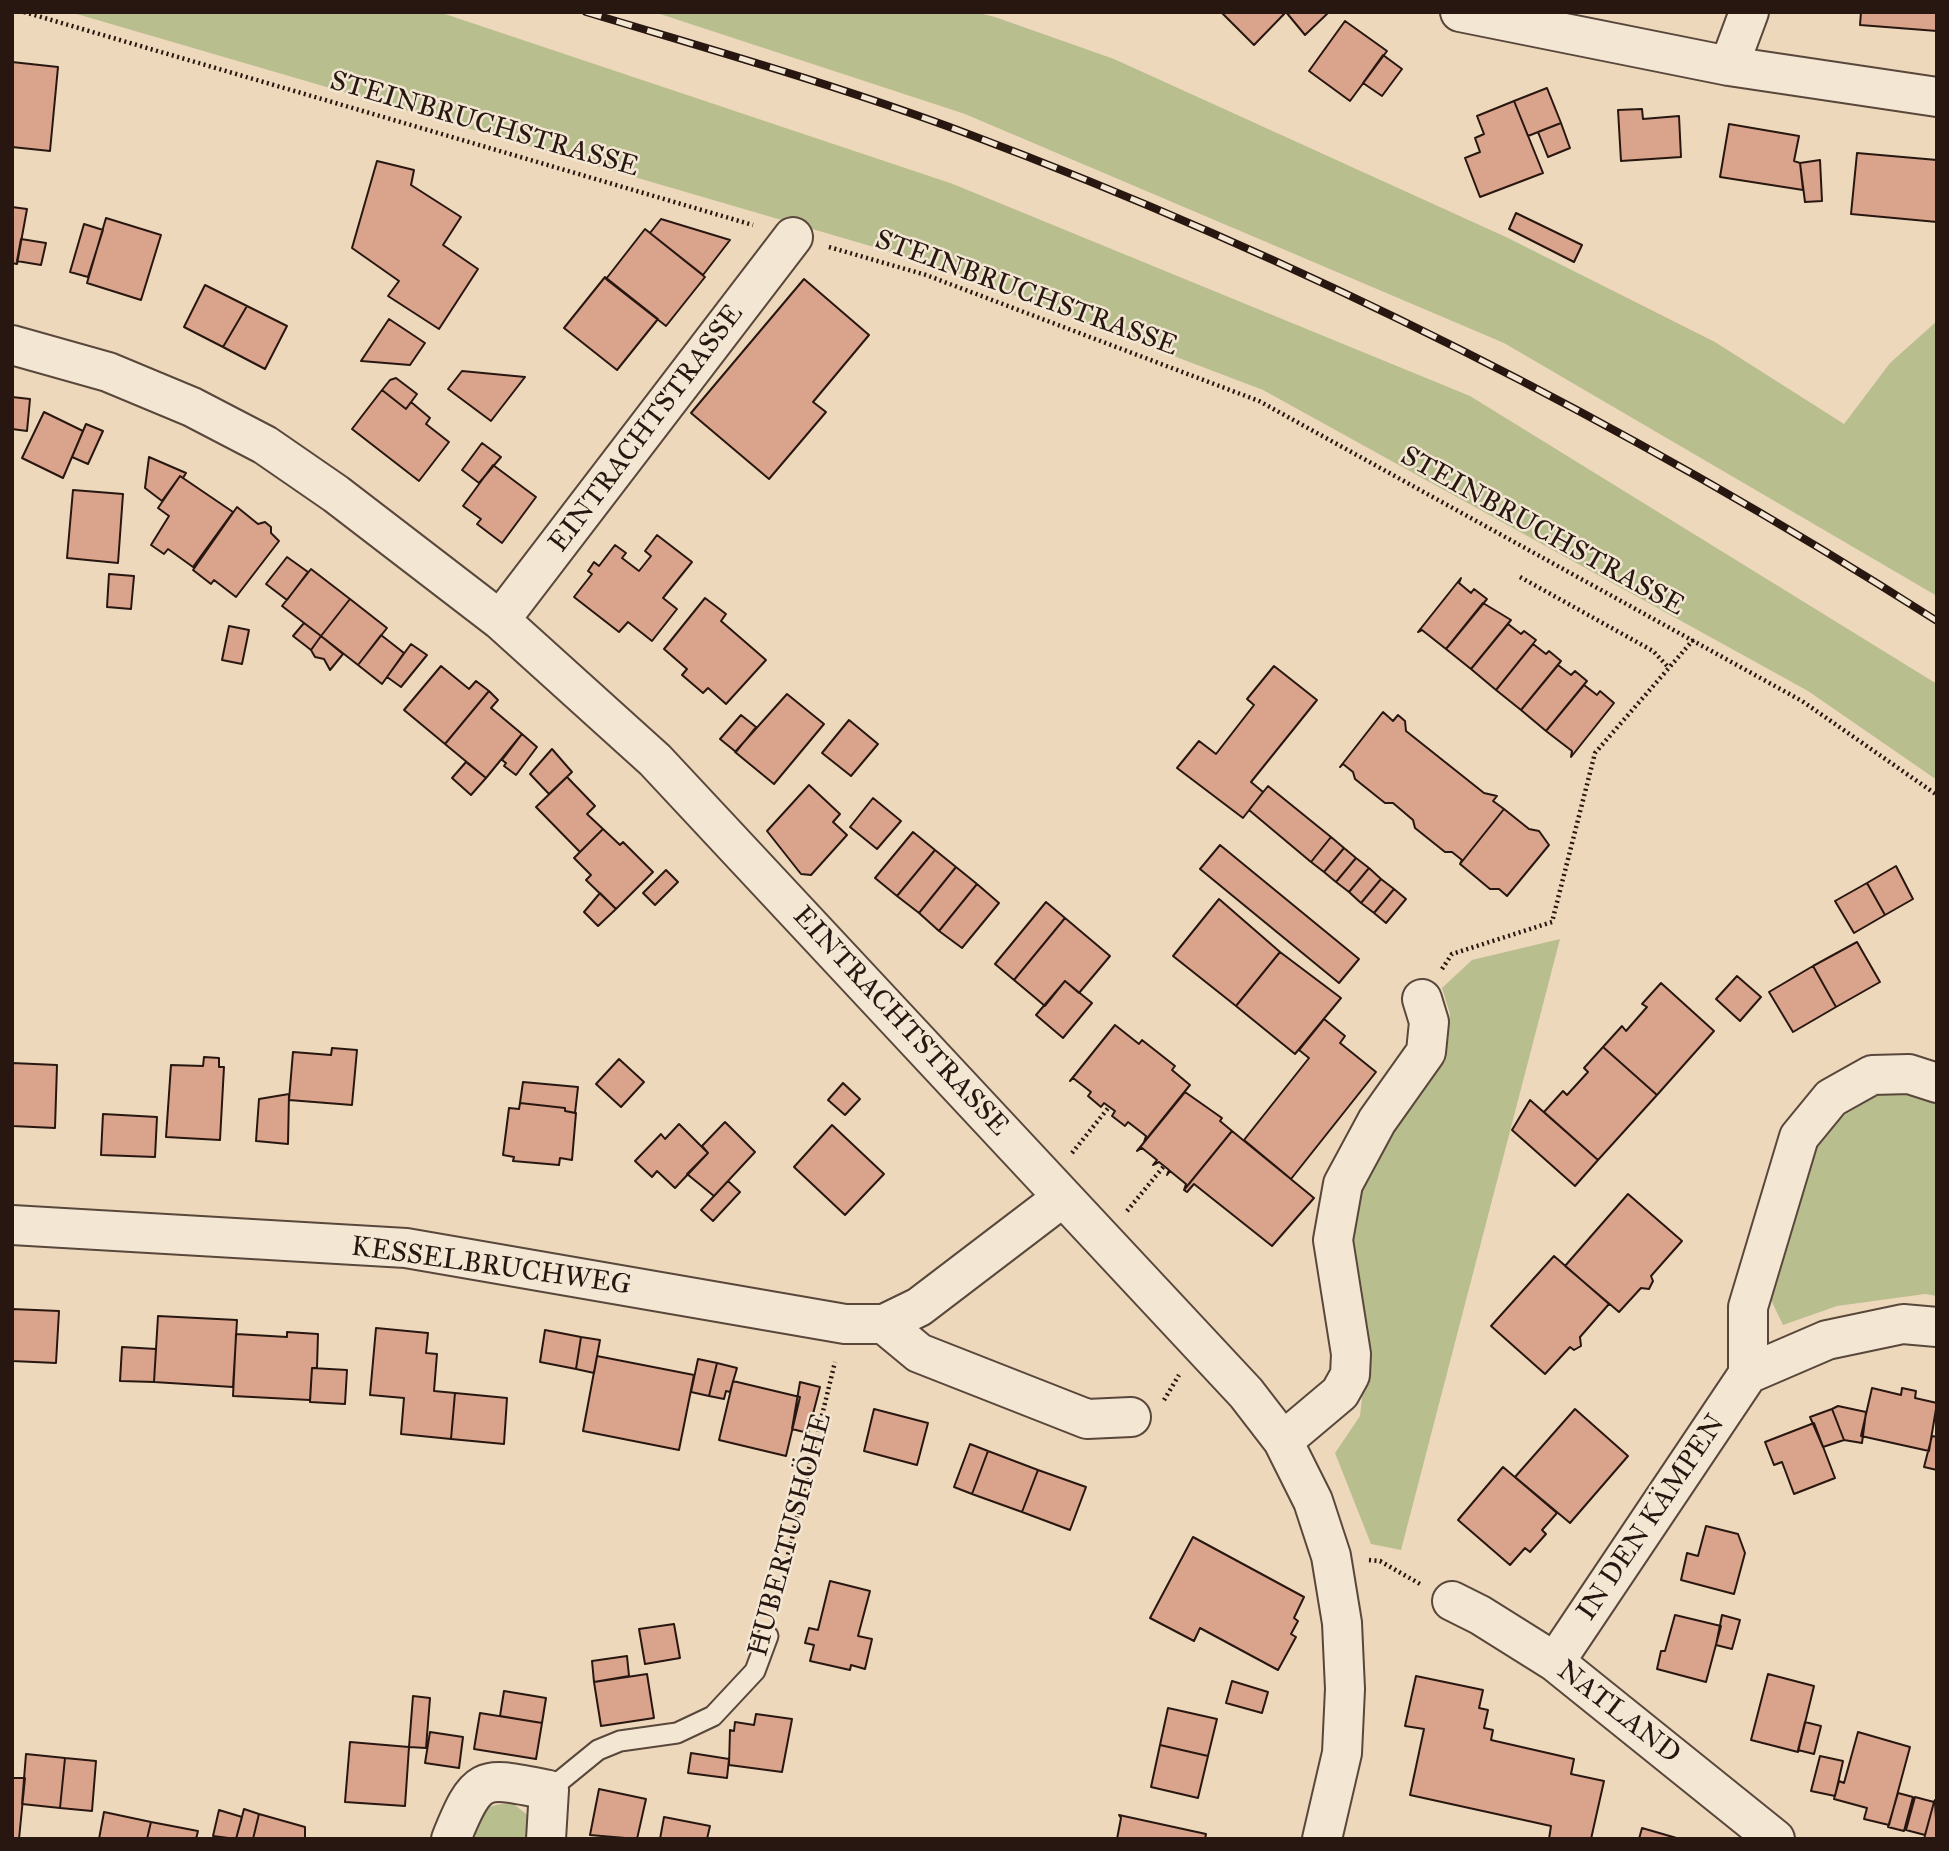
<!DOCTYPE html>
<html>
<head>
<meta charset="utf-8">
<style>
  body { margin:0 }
  #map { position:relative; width:1949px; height:1851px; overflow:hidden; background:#edd8bb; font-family:"IM FELL Great Primer",serif }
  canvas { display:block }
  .frame { position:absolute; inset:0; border:14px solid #281710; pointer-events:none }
</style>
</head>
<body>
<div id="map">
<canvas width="1949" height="1851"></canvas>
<div class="frame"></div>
</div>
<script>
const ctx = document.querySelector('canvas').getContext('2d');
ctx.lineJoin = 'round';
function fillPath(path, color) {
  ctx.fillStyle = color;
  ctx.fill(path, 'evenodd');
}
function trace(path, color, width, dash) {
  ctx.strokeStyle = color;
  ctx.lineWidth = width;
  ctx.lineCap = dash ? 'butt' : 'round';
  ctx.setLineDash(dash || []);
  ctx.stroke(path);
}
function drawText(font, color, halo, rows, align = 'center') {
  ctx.font = font + ' "IM FELL Great Primer",serif';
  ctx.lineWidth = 5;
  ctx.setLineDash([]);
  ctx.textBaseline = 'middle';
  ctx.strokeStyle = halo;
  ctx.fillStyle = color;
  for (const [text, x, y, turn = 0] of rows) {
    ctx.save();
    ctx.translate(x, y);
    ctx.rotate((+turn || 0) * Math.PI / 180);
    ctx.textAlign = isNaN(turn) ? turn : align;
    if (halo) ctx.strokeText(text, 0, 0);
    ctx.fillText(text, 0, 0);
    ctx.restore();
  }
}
const green = new Path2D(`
  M70,12H439L953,184L1470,396L1937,684V780L1808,691L1263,390L932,264Z
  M654,12H975L995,17L1114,59L1506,237L1715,342L1844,424L1890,363L1937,321V596L1504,343L965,114Z
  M1560,939L1401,1550L1371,1544L1335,1453L1360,1416L1367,1353L1349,1246L1356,1204L1374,1160L1400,1113L1445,1055L1450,1014L1442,988L1472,960Z
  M1883,1092L1929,1098L1937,1103V1296L1925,1294L1837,1306L1783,1325L1771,1300L1814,1148L1844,1115Z
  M512,1803L529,1816L534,1839H467C479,1812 481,1805 512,1803Z`);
const building = new Path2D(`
  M1221,12H1286L1254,45Z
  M1286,12H1329L1305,35Z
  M1861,12H1937V44V31L1860,25Z
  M1345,21L1387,51L1350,101L1309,71Z
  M1383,55L1402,69L1382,96L1363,83Z
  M12,62L58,67L50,151L12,147Z
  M1547,88L1561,123L1528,136L1514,101Z
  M1514,101L1543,173L1480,197L1465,158L1480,152L1475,138L1484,134L1477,116Z
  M1642,109L1643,119L1679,116L1681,157L1621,161L1618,110Z
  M1561,123L1570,148L1548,157L1538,132Z
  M1729,124L1799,136L1794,161L1800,163L1803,190L1720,177Z
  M1857,153L1937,160V222L1851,214Z
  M1820,160L1822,201L1805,202L1800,163Z
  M377,161L414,170L411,185L461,217L443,245L478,269L439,329L388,296L399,281L352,248Z
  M12,207L27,209L17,264L12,263Z
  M1516,213L1582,245L1574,262L1509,229Z
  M106,218L161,235L141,300L87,283Z
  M661,219L730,240L703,275L650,233Z
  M84,224L103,230L88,277L70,272Z
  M645,229L705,277L666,326L606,279Z
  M21,239L46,243L41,265L17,261Z
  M605,277L658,319L617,370L564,328Z
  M804,279L869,335L813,402L826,412L769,479L691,413Z
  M205,285L247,306L223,347L184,327Z
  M247,306L287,326L265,369L223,347Z
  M389,319L425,343L410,365L361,361Z
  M462,371L525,377L491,421L448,389Z
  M396,378L417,394L406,409L382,390L390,380Z
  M382,390L406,409L411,402L430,418L426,424L449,442L419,481L352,429Z
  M12,397L30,399L27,431L12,429Z
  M44,412L83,431L63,478L22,458Z
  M86,424L103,431L88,464L72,457Z
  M482,443L501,457L479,483L462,470Z
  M149,457L186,473L183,478L180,476L162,501L145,488Z
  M493,465L536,497L502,543L477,524L481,519L463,506Z
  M180,476L233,512L193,567L168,549L164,554L151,545L169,516L158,508Z
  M73,490L123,494L118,563L67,558Z
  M237,507L258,524L265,522L271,527V533L279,541L236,597L214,580L211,584L193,570Z
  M657,535L692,562L663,598L677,609L652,641L628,622L619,632L574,597L592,574L588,571L594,562L599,566L615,545L626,553L622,558L639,571L651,556L645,551Z
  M287,557L308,572L287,600L266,584Z
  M311,569L350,599L321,636L282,606Z
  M109,574L134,576L131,609L107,607Z
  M1461,578L1459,583L1471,593L1474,589L1487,599L1446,649L1422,630L1418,632Z
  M705,598L726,614L721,621L766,660L726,704L708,688L703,693L682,675L687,669L664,649Z
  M350,599L387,628L358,665L321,636Z
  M1483,603L1511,620L1471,669L1446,649Z
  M304,623L321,636L311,650L293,636Z
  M1508,624L1521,634L1524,631L1536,640L1496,690L1471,669Z
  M229,626L249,630L242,664L222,660Z
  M381,635L404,653L382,684L358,665Z
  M321,636L343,654L330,670L324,659L315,657L311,650Z
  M411,644L427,655L401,687L387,677Z
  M1533,644L1546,654L1549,651L1561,661L1521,710L1496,690Z
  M1558,665L1571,675L1575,671L1587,681L1546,731L1521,710Z
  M441,666L469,689L476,681L489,691L445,744L404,710Z
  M1274,666L1317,700L1251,782L1263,792L1243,818L1177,768L1199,741L1216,754L1254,705L1247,699Z
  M1584,685L1597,695L1600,691L1614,703L1571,757L1572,751L1546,731Z
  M489,691L498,700L491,708L522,734L486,778L445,744Z
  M787,694L824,724L774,784L735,752Z
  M1383,712L1393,721L1398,715L1405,721L1406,731L1484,793L1497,796L1493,801L1504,809L1460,864L1462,860L1452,852H1445L1415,828L1413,820L1393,803H1385L1355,779L1353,772L1343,764L1340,767Z
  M741,715L756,727L736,752L720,739Z
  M849,720L878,744L851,776L822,753Z
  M522,734L537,747L516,775L504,766L506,763L502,760Z
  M552,749L572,772L549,794L530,774Z
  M466,762L486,778L471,795L452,778Z
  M567,777L595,806L587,814L603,829L580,852L536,807Z
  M809,785L840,814L833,822L847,835L811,875L801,874L767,831Z
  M1268,786L1331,837L1311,862L1249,810Z
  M873,798L901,821L877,849L850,827Z
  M1504,809L1529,829L1539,831L1549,845L1507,896L1499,889H1490L1460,864Z
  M603,829L620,845L623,842L653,872L616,909L586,880L591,875L574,858Z
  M913,832L935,850L897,896L875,878Z
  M1331,837L1344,848L1324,872L1311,862Z
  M1220,845L1359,959L1339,983L1200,869Z
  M1344,848L1356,858L1336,882L1324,872Z
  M935,850L956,867L919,913L897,896Z
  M1356,858L1369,868L1349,892L1336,882Z
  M1896,866L1913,899L1885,915L1867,883Z
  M956,867L977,884L939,931L919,913Z
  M1369,868L1381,879L1361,903L1349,892Z
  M666,870L678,882L655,905L643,893Z
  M1381,879L1394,889L1374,913L1361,903Z
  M1867,883L1885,915L1854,933L1835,901Z
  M977,884L999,903L962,948L939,931Z
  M1394,889L1406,899L1386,923L1374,913Z
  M600,893L616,909L598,926L584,912Z
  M1219,899L1280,952L1236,1006L1173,956Z
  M1046,902L1065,918L1014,980L995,964Z
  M1065,918L1110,956L1079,993L1065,981L1045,1006L1014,980Z
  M1857,942L1880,982L1836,1007L1813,966Z
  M1280,952L1341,998L1295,1054L1236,1006Z
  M1813,966L1836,1007L1793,1032L1769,992Z
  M1737,976L1761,997L1740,1021L1716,999Z
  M1065,981L1092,1003L1063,1038L1036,1015Z
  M1661,983L1714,1031L1657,1095L1603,1047L1622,1026L1626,1031L1647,1007L1642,1004Z
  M1324,1019L1345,1036L1340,1043L1376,1072L1291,1179L1244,1140L1309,1058L1299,1050Z
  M1115,1025L1139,1044L1142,1040L1175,1066L1172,1070L1190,1085L1144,1142L1146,1136L1128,1122L1125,1126L1112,1116L1115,1111L1104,1103L1101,1107L1088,1096L1091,1092L1073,1078L1070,1081Z
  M1603,1047L1657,1095L1598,1160L1544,1112L1563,1091L1567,1095L1588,1072L1584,1068Z
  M332,1048L357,1050L352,1105L289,1100L293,1052L331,1055Z
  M204,1057L219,1058V1067H224L220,1140L166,1137L171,1065L203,1066Z
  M619,1059L644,1082L621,1107L596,1084Z
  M12,1063L57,1065L55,1128L12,1126Z
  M523,1082L578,1087L575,1113L565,1111V1108L520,1103Z
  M843,1083L860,1099L845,1115L828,1100Z
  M1185,1092L1222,1118L1220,1121L1232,1131L1184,1190L1186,1184L1170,1171L1167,1175L1169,1170L1159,1162L1153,1165L1157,1160L1142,1148L1137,1151Z
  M289,1094L288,1144L256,1141L259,1099Z
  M1530,1100L1598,1160L1575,1186L1512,1130Z
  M520,1103L565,1108V1111L576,1113L572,1160L560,1158L559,1165L513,1161L514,1157L503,1155L509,1108L519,1109Z
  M103,1114L157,1117L155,1157L101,1155Z
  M725,1122L755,1152L714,1196L687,1174L708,1153L702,1146Z
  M679,1124L708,1153L675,1188L657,1171L652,1177L635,1161L661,1134L665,1139Z
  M832,1125L884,1174L845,1215L794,1167Z
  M1232,1131L1314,1198L1272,1246L1194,1184L1187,1192L1184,1190Z
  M728,1181L740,1192L713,1221L701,1210Z
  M1628,1194L1682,1241L1651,1276L1653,1281L1649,1289L1641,1288L1619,1312L1565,1266Z
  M1554,1256L1609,1304L1580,1337L1581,1346L1574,1350L1570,1347L1545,1374L1491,1326Z
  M12,1309L59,1311L56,1363L12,1361Z
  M158,1316L237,1320L233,1387L154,1382Z
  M376,1328L428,1333L426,1353L437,1354L434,1391L455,1393L451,1439L401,1434L404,1398L370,1395Z
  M545,1330L581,1337L576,1369L540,1362Z
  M287,1332L318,1334L317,1368H312L310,1400L233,1396L236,1334L287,1337Z
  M581,1337L600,1340L594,1373L576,1369Z
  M122,1347L156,1349L154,1382L120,1381Z
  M597,1356L694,1375L679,1450L583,1431Z
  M698,1359L717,1363L709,1396L691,1392Z
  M717,1363L737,1368L730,1392L726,1391L724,1399L709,1396Z
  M312,1368L347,1370L345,1404L310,1402Z
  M733,1381L800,1397L786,1456L719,1440Z
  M800,1382L820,1387L808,1433L792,1429Z
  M1872,1388L1901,1395L1902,1388L1916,1391L1915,1398L1937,1403L1929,1451L1861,1436Z
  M455,1393L507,1398L504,1444L451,1439Z
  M1838,1406L1866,1412L1862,1443L1844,1440L1832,1409Z
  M874,1409L928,1423L917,1465L864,1451Z
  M1575,1409L1628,1456L1570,1523L1515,1477Z
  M1832,1409L1844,1440L1823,1447L1810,1417Z
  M1814,1423L1835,1478L1794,1494L1782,1462L1774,1465L1765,1442Z
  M1932,1436L1937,1437V1470L1924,1467Z
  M970,1444L988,1451L972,1494L954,1487Z
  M988,1451L1038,1470L1022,1512L972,1494Z
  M1503,1467L1557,1513L1542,1530L1546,1534L1530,1552L1525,1548L1510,1565L1458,1520Z
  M1038,1470L1086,1487L1070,1530L1022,1512Z
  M1706,1526L1738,1534L1745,1553L1734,1594L1681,1580L1687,1553L1698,1556Z
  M1193,1537L1304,1597L1294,1618L1298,1621L1291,1634L1296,1637L1278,1670L1200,1628L1194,1641L1150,1618Z
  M830,1581L870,1591L858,1636L872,1639L865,1669L851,1665L850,1670L810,1661L814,1645L805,1643L809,1628L818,1630Z
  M1675,1615L1721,1626L1706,1682L1657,1669L1661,1651H1665Z
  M1722,1615L1740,1620L1732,1649L1716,1645Z
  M674,1624L680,1658L645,1664L639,1629Z
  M627,1656L629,1676L594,1682L592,1661Z
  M647,1674L654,1718L601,1726L594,1682Z
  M1768,1674L1814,1686L1798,1752L1751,1740Z
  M1416,1676L1483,1690L1479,1708L1488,1710L1484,1728L1493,1730L1491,1740L1574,1759L1571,1774L1604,1781L1591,1839H1549L1551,1826L1410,1795L1424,1729L1405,1726Z
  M1232,1681L1268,1692L1262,1713L1226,1703Z
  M504,1691L546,1698L542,1723L500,1716Z
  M413,1696L430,1698L426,1748L409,1747Z
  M1168,1708L1217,1719L1208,1756L1160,1745Z
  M480,1713L542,1723L536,1759L474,1749Z
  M756,1714L792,1719L782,1772L729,1765L730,1730L734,1731L735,1722L754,1725Z
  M1805,1722L1821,1726L1814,1754L1798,1750Z
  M430,1732L463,1737L459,1768L425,1763Z
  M1858,1732L1910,1747L1889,1825L1864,1819L1867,1808L1834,1799L1839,1781L1844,1783Z
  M350,1742L409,1747L405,1806L345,1802Z
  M1160,1745L1208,1756L1198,1798L1151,1787Z
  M691,1753L729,1759L727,1778L688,1773Z
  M26,1754L65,1758L60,1808L22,1804Z
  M1820,1756L1843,1761L1835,1796L1811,1791Z
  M65,1758L96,1761L92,1811L60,1808Z
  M12,1778H25L19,1839H12Z
  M599,1789L646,1799L637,1839L590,1835Z
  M1898,1793L1913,1797L1904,1831L1888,1827Z
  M1915,1797L1934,1802L1925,1835L1906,1830Z
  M1935,1800L1937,1839H1924L1934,1802Z
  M244,1809L259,1814L253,1839H236Z
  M219,1810L242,1817L236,1839L213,1836Z
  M104,1812L151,1822L147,1839H99Z
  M259,1814L305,1827V1839H253Z
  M1119,1815L1206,1834L1205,1839H1117L1121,1818Z
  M664,1817L710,1826L707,1839H660Z
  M151,1822L198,1831L196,1839H147Z
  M1642,1828L1680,1839H1639Z`);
const path = new Path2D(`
  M24,12L753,225
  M829,247L926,275L1259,401L1802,701L1937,795
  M1520,577L1653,651L1669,668
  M1442,969L1452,954L1552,922L1595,753L1694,639
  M1072,1153L1109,1107
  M1127,1211L1164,1166
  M1164,1400L1179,1375
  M1369,1560L1380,1561L1420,1584
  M775,1608L835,1362`);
const service = new Path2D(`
  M549,1790L598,1750L620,1741L677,1733L713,1716L755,1671L768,1636`);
const minor = new Path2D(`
  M1460,12L1729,66L1937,97
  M1729,66L1749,12
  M12,345L108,372L192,407L265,445L336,494L500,620L655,760L1246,1393L1283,1441L1313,1501L1331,1556L1342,1623L1345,1689L1342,1753L1322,1839
  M500,620L793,237
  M12,1225L406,1248L845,1324H884L919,1307L1062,1198
  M884,1324L919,1353L1087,1419L1131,1417
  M1748,1374V1307L1799,1137L1831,1098L1872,1075L1909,1074L1937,1083
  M1283,1441L1340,1393L1350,1375L1351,1354L1333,1240L1343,1184L1377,1121L1426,1052L1429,1022L1422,999
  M1452,1601L1480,1615L1555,1662L1775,1839
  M1555,1662L1748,1374L1827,1340L1903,1324L1937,1327
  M451,1839C478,1772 482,1777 549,1790L546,1839`);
const rail = new Path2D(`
  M586,12C712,50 840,86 963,132C1305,260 1630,425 1937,621`);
const streetNames = [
  ["STEINBRUCHSTRASSE",484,125,16],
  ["STEINBRUCHSTRASSE",1026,294,20],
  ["EINTRACHTSTRASSE",647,429,-53],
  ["STEINBRUCHSTRASSE",1542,532,29],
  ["EINTRACHTSTRASSE",900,1022,47],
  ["KESSELBRUCHWEG",491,1267,8],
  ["IN DEN KÄMPEN",1652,1518,-56],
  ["HUBERTUSHÖHE",791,1535,-75],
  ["NATLAND",1618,1713,38]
];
fillPath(green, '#b9be8f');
fillPath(building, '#daa38c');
trace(building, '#281710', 2);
trace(service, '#59473b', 23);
trace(minor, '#59473b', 42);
trace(path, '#281710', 4.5, [2, 3.5]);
trace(service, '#f3e6d3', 19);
trace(minor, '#f3e6d3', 38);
trace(rail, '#281710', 8);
trace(rail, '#f3e6d3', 5, [16]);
drawText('28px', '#281710', '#f3e6d3', streetNames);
</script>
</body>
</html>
